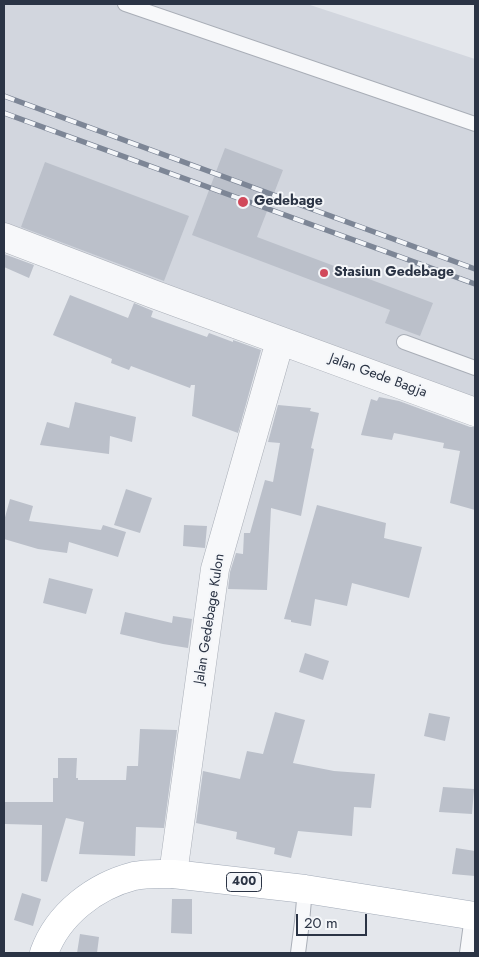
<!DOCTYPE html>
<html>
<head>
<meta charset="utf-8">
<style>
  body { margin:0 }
  #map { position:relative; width:479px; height:957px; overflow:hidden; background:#e4e7ec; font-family:Jost,sans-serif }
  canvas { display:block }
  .frame { position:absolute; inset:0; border:5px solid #2b3445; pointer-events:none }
  .scale { position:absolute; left:296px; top:914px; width:71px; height:22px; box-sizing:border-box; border:2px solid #2b3445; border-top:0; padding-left:6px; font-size:15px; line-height:18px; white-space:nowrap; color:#2b3445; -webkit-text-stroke:4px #f4f6f9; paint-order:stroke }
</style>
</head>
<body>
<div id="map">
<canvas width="479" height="957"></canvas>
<div class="frame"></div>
<div class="scale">20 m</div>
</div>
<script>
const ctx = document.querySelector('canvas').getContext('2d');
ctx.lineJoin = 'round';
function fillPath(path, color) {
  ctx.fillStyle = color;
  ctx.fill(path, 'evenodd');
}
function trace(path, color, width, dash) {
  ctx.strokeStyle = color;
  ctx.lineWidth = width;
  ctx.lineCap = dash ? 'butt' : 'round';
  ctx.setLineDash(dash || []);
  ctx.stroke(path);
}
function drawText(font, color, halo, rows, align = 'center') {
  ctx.font = font + ' Jost,sans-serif';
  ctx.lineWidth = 4;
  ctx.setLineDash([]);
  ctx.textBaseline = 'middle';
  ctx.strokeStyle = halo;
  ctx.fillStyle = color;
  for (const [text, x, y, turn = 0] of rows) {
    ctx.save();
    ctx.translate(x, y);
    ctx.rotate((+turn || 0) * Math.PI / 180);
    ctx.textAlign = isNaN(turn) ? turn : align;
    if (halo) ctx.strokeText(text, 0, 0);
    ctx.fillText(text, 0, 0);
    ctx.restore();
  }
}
const built = new Path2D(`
  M4,4H307L475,59V403L4,230Z`);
const building = new Path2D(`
  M225,148L283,170L257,237L433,303L420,336L385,323L390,310L192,235Z
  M45,162L189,216L164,281L21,227Z
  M4,254L34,265L29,278L4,267Z
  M70,295L128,318L134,303L153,311L151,317L207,337L209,333L233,342V340L261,350L238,433L192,416L195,385H191L190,388L131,366L129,370L111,363L112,359L53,335Z
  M379,397L399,401L470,427H475V510L450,503L460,451L443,448L444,443L394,433L392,440L361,435L371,399L377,401Z
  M75,402L136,417L132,442L110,436L109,454L40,445L47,422L69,428Z
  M278,405L311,408L310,411L319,413L311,448L314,449L301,516L271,508L267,590L228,589L230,572L236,553L243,554L244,533H250L265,480L273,482L280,443L268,442Z
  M126,489L152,498L140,533L114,525Z
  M10,499L33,506L29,521L101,530L103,525L126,532L118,557L69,542L67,553L38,549L4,539V521Z
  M317,505L386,523L384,538L422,547L409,598L352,583L347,606L315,599L311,626L291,622V620L284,619Z
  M184,525L207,526L205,548L183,546Z
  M49,578L93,589L86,614L43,603Z
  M125,612L172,623L173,616L192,619L188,648L163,644L120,634Z
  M305,653L329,661L323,680L299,672Z
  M275,712L305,720L293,763L334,771L375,774L371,808L354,807L352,836L298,831L291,858L274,854L275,848L236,839L237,832L196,823L203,771L240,779L247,751L263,754Z
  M429,713L450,717L445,741L424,736Z
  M140,729L177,730L164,828L136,827L135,856L79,854L84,822L66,818L47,882L41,881L42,825L5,824V802H53V778H58V758H77L76,778H78V780H126L127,766H138Z
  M443,787L474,789L472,814L439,812Z
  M456,848L475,851V876L452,874Z
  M22,893L41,899L33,926L14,920Z
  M172,899H192V934L171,933Z
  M80,934L99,937L97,953H77Z`);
const service = new Path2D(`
  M125,4L475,124
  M404,342L475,368
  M298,953L302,922L305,889
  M467,953L472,916`);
const minor = new Path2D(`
  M4,237L153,294L475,412
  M173,874L215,569L280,341`);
const primary = new Path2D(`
  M44,953C58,914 95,886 134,876C147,873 160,874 173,874L305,889L475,916`);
const rail = new Path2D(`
  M4,96L475,269
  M4,113L475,284`);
const markers = [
  [243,202,6,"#d1495b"],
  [324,273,5,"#d1495b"]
];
const shields = [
  [244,882,35]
];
const shieldNames = [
  ["400",244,882]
];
const poiNames = [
  ["Gedebage",254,202],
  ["Stasiun Gedebage",334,273]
];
const streetNames = [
  ["Jalan Gede Bagja",378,376,20],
  ["Jalan Gedebage Kulon",210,619,-81]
];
fillPath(built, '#d2d6de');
fillPath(building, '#bbc0ca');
trace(service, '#a9aeb7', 16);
trace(minor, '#a9aeb7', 29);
trace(primary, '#a3abb8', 29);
trace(service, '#f7f8fa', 14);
trace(minor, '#f7f8fa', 28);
trace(primary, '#fff', 28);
trace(rail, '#7d8696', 5.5);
trace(rail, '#f4f6f9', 4, [11]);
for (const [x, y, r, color] of markers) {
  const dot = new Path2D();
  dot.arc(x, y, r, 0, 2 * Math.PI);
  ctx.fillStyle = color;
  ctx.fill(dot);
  trace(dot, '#f4f6f9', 2);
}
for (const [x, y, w] of shields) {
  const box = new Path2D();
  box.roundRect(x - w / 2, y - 9.5, w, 19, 4);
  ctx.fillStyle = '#f4f6f9';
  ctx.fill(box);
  trace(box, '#2b3445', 1);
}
drawText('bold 12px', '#2b3445', null, shieldNames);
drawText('bold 14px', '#2b3445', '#f4f6f9', poiNames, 'left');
drawText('14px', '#2b3445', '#f4f6f9', streetNames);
</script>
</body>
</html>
